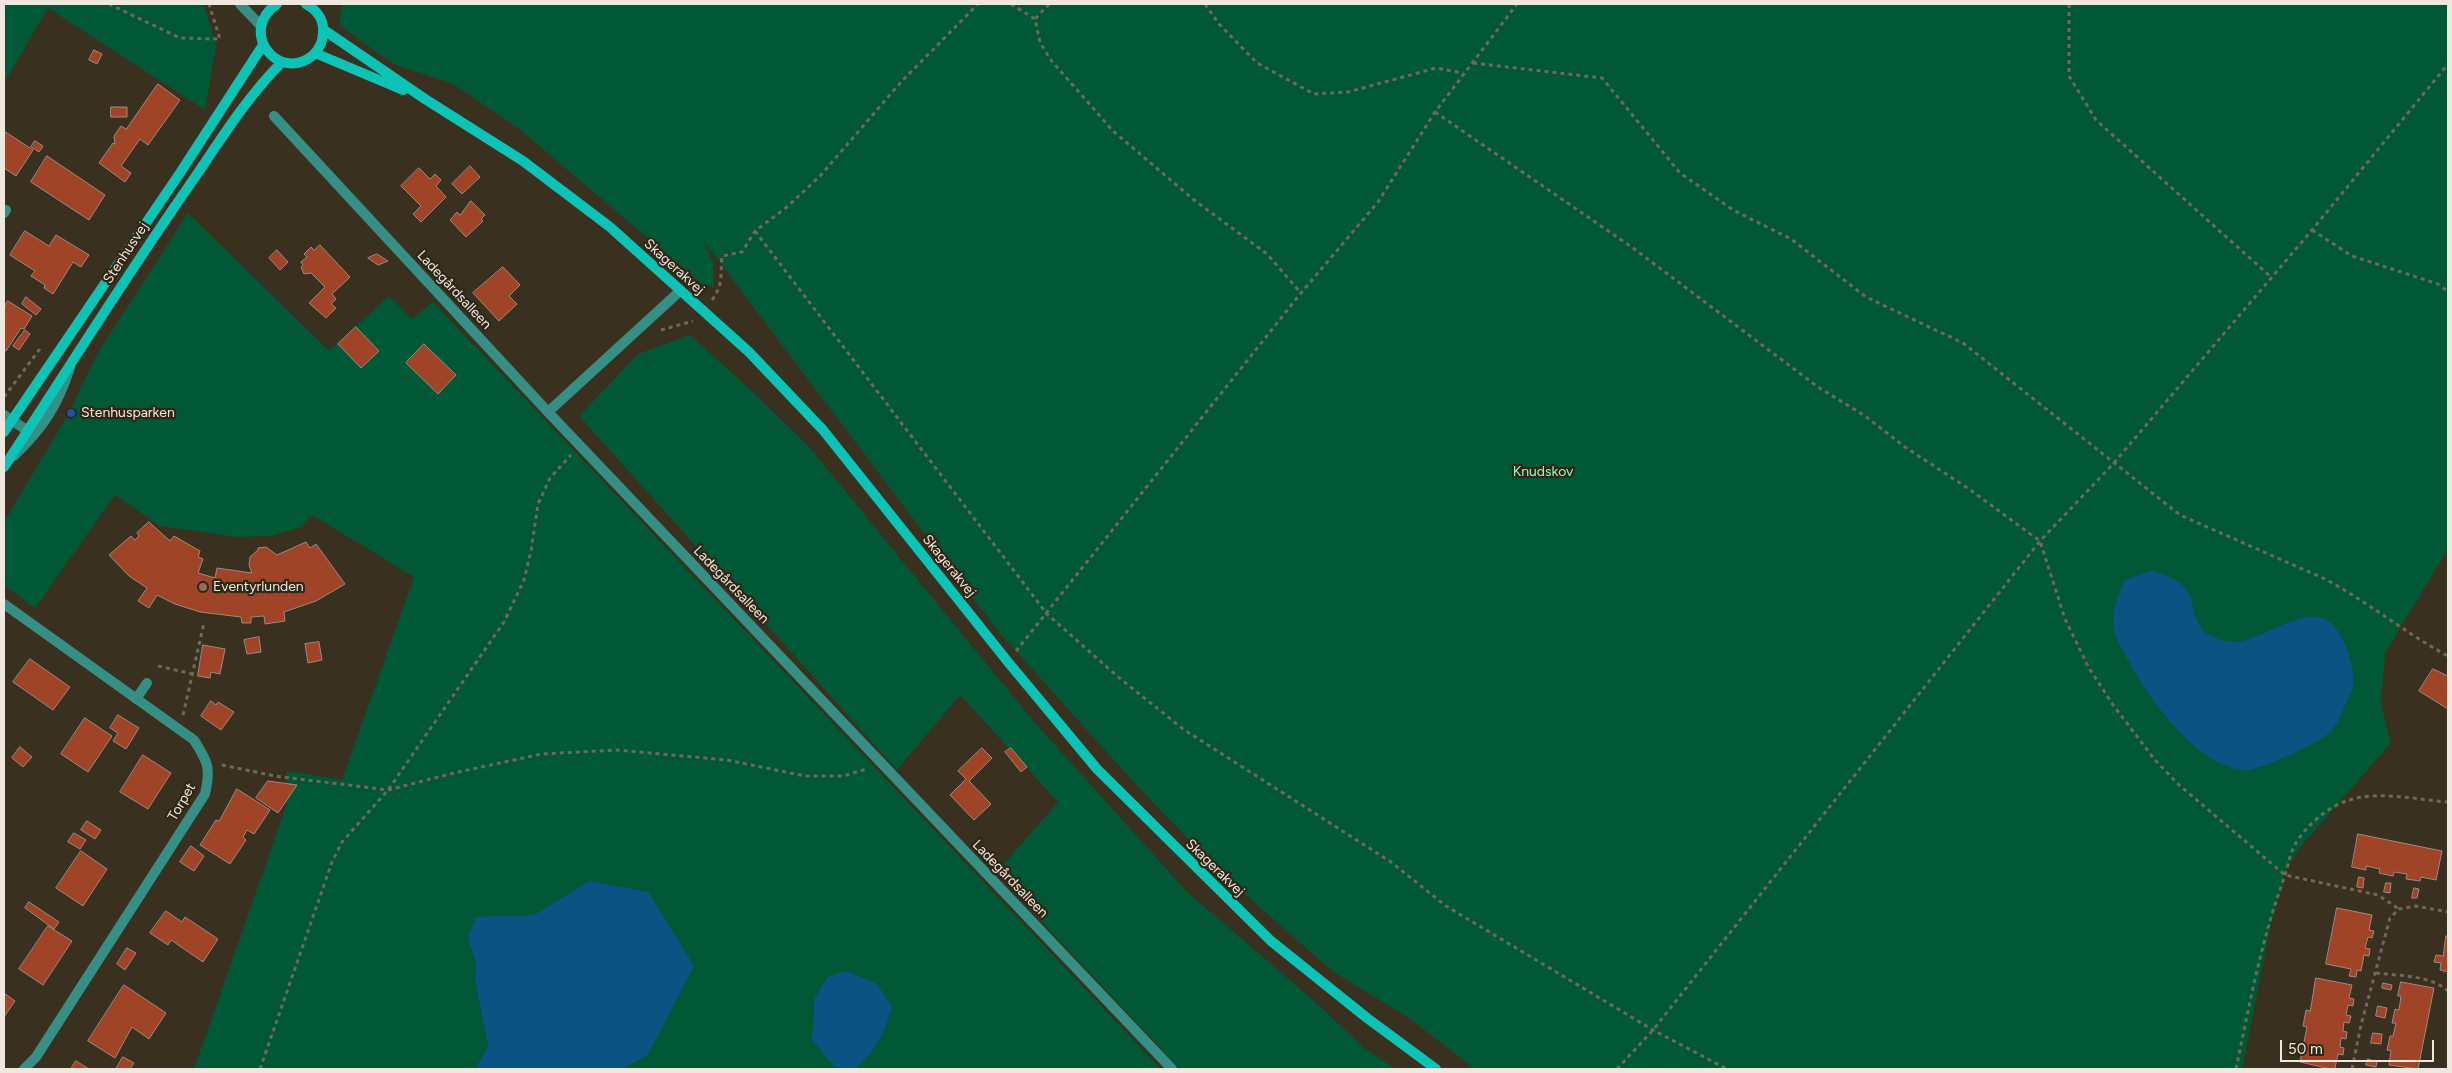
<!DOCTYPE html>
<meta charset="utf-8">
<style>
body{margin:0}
#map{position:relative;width:2452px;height:1073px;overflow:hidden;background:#3a301f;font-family:Figtree,sans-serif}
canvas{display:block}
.frame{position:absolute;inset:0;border:5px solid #efe8de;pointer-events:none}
.scale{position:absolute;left:2280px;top:1040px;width:154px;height:22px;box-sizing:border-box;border:2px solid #efe8de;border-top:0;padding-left:6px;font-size:15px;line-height:18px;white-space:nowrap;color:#efe8de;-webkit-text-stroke:4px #302616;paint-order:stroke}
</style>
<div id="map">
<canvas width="2452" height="1073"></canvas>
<div class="frame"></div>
<div class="scale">50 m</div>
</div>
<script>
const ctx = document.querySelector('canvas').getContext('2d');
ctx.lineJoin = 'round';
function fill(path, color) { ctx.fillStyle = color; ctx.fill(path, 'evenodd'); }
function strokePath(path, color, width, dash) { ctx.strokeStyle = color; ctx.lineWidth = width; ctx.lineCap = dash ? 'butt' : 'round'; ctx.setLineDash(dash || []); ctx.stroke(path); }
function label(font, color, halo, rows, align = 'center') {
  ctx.font = font + ' Figtree,sans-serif'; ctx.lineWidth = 4.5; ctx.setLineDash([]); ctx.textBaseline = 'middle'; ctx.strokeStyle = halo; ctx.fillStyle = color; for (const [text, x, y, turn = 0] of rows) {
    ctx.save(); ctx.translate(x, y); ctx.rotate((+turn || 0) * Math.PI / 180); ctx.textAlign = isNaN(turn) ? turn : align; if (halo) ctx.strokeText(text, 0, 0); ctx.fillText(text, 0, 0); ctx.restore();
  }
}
const green = new Path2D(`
 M4,4h200l12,42 -11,64 -157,-102 -44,75z
 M342,4h2106v545l-63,104 -4,51 10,39 -90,103 -14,22 -16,55 -29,146h-767l-69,-53 -74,-45 -110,-97 -83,-86 -142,-158 -294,-390 10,22 1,25 -12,-3 -184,-156 -65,-44 -60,-20 -54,-39z
 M188,213l141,138 60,-55 23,23 21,-17 728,767h-540l26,-13 -58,-175 -55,34 -58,3 -8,20 8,26 -1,17 13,65 -13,23h-281l92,-263 1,-35 55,9 72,-203 -102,-62 -13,13 -29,8 -33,1 -77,-11 -45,-31 -80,113 -31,-23v-63l65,-109 28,-59z
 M690,335l66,60 54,53 220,269 157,175 125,107 51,48 32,22h-215l-184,-196 62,-71 -98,-107 -63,75 -318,-354 59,-62z`);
const water = new Path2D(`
 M2150,571c13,3 27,7 36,18 11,16 5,39 27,48 8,4 21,6 29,4 24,-4 67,-38 89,-18 13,12 25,45 22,63 -2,8 -7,16 -10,24 -3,7 -8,18 -14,23 -10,10 -68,36 -82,37 -43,0 -90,-60 -109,-93 -23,-40 -35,-52 -13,-97z
 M589,881l59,11 46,74 -47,90 -26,13h-146l13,-23 -13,-65 1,-17 -8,-26 8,-21 58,-2z
 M846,971l31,13 15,23c-9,28 -14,41 -37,62l-20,-2 -23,-27 3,-43 13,-20z`);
const building = new Path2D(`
 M94,50l8,4 -5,10 -8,-4z
 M158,84l22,16 -32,45 -8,-6 -19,27 10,7 -6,9 -26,-19 14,-20 2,1 -1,-8 7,-10 5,3z
 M111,107h16v10h-16z
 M4,131l29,19 -17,26 -12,-8z
 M35,141l8,5 -4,6 -8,-5z
 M47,156l58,39 -16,25 -58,-38z
 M470,166l10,11 -18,17 -10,-10z
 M419,168l11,11 5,-5 6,6 -5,6 10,11 -25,25 -8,-8 8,-8 -20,-20z
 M471,201l14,14 -4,4 2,2 -17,16 -16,-17 7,-8 3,3z
 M25,231l24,15 7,-11 33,20 -8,12 -8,-5 -20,32 -9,-6 1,-3 -14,-9 4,-5 -25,-16z
 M320,245l30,32 -18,17 4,5 -5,5 5,4 -10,10 -17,-15 16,-16 -14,-14 -7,1 -3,-7 2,-2 -2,-3 6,-5 -3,-3 7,-7 3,3z
 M277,250l11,12 -8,8 -11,-12z
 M377,254l11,7 -10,4 -10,-7z
 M503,267l17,18 -11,11 8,8 -18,17 -26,-28z
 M26,297l15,12 -5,6 -14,-11z
 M8,301l24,15 -8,13 -3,-1 -15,23 -2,-1v-43z
 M356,327l23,24 -18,17 -23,-24z
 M25,330l5,4 -11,16 -6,-4z
 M424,344l32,31 -18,19 -32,-31z
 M149,522l21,19 4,-5 26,15 -2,6 5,2 -5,14 17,5 2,-10 35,5 -3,-8 1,-8 8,-7v-2l8,-1 11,8 29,-13 4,6 6,-4 29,40 -29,17 -32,11 1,9 -20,3 -1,-8 -13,1v6h-9l-1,-6 -41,-5 -25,-8 -18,-9 -8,13 -11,-7 9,-13 -18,-12 -20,-21 22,-19 4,4 4,-4 -2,-3z
 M259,637l2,15 -14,2 -3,-14z
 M319,642l3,18 -14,3 -3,-19z
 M203,645l22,4 -5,25 -9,-2 -1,6 -12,-2z
 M30,659l40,28 -17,23 -40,-28z
 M2433,669l15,7v33l-29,-18z
 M211,701l5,4 2,-3 16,10 -13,18 -20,-14z
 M118,715l21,13 -13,21 -13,-8 5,-8 -8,-5z
 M85,718l27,18 -24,36 -27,-18z
 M20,747l12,10 -9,10 -11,-9z
 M982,748l10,10 -23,23 22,23 -17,16 -24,-25 16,-16 -8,-8z
 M1011,748l16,19 -6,5 -16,-20z
 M143,755l28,18 -23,36 -28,-17z
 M268,781l29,4 -19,28 -22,-15z
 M237,789l33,21 -16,24 -7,-4 -4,7 3,3 -16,24 -30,-19 16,-25 3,1z
 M87,821l14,9 -6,9 -14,-9z
 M74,833l12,7 -6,9 -12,-7z
 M2358,834l84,17 -6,29 -15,-3 -1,4 -14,-2 1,-5 -13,-2 -1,4 -14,-3 1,-4 -14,-3v4l-14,-3z
 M191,846l13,10 -10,15 -14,-9z
 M81,851l26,18 -24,37 -27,-18z
 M2359,877l5,1 -1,10 -6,-1z
 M2386,883h5l-1,10 -6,-1z
 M2414,888l5,1 -2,9h-5z
 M29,902l30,20 -5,7 -29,-21z
 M2337,908l35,7 -3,15 5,1 -2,7 -4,-1 -3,11 5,1 -1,7 -5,-1 -3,16 -4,-1 -1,7 -7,-1 2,-7 -25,-5z
 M166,911l16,11 3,-5 33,22 -15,23 -32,-22 -3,5 -18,-12z
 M48,926l24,15 -29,44 -24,-16z
 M2446,936l2,1v35l-8,-2 1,-7 -7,-1 2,-7 7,1z
 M127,948l9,5 -11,17 -8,-6z
 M2316,978l36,7 -3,13 5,1 -1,7 -5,-1 -2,10 5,1 -2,7 -5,-1 -1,9 4,1 -1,7 -5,-1 -1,9 4,1 -1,7 -5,-1 -3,14 -4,1 -31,-7 7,-35 -4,-1 3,-16 4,1z
 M2401,982l33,6 -16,81 -29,-4 2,-14 -4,-1 3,-14h3l3,-13h-4l3,-14 4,1 2,-14h-3z
 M2383,983l9,2 -1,5 -9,-2z
 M124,985l42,28 -17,26 -17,-12 -17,31 -27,-17z
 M4,993l11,8 -11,16z
 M2378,1006l9,2 -2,10 -9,-2z
 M2373,1033l9,1 -1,10 -10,-1z
 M123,1057l11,6 -4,6h-14z
 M2368,1059l9,3 -1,5 -10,-2z
 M76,1061l13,8h-18z`);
const path = new Path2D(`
 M109,4l71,34 40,1 -11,-35
 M1011,4l24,15
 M1049,4l-14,15 5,23 10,17 63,72 81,69 73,54 34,39
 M1205,4l14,20 38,39 57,31 34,-2 88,-24 27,5
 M2069,4v72l27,44 175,157
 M1473,63l129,15 78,95 53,37 58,29 75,58 97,46 217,172 145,64c43,23 80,54 123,77
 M1435,112l198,136 185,139 47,29 40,31 64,42 71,52 25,78 24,49 24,37 42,55 24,25 106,90 93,20 21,14
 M2312,230l40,26 86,28 10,8
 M755,231l292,383 70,62 66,53 208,133 55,44 207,124 74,39
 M712,300c12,-16 8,-26 10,-44l20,-4 13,-21 32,-24 33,-31 81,-94 77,-78
 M661,330l32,-9
 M4,397l38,-51
 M1016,651l285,-358 77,-91 57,-90 82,-108
 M158,666l35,8
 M183,715l21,-92
 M222,765l53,11 113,14 66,-17 87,-19 76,-4 110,10 78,16h38l23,-7
 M2376,973c24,3 54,2 72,18
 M260,1069l72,-207 10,-20 46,-52 116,-168 20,-42 7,-29 7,-47 12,-26 21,-23
 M1617,1069l36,-39 387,-489 73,-77 199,-234 136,-166
 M2236,1069c13,-63 25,-127 47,-188 5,-13 6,-27 14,-40 12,-18 34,-37 56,-42 30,-8 65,1 95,3
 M2352,1069l9,-44 29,-107 9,-9 17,-3 32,6`);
const lane = new Path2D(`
 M14,456c29,-28 43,-49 56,-88
 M136,699l11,-16`);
const street = new Path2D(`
 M240,4l21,22
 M274,116l274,296 624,657
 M4,213l2,-3
 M548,412l132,-121
 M4,415l24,16
 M4,604l190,136c14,22 17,28 11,54l-169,263 -12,12`);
const secondary = new Path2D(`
 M277,4c-39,26 0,79 35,52 7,-6 11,-14 11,-24 1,-12 -6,-22 -17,-28
 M324,30l101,69 98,62 87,66 139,125 74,78 185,232 89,107 174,172 96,77 69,51
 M315,53l88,37
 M4,432l176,-259 83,-128
 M4,467c62,-95 122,-191 187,-284 29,-42 55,-85 91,-121`);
const markers = [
 [71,413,5,"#1a4fb4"],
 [203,587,5,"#8d6e63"]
];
const streetNames = [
 ["Stenhusvej",126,253,-57],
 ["Skagerakvej",674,267,42],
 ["Ladegårdsalleen",454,290,47],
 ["Skagerakvej",949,566,51],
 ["Ladegårdsalleen",731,585,46],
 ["Torpet",182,802,-60],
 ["Skagerakvej",1215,868,44],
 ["Ladegårdsalleen",1010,879,46]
];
const poiNames = [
 ["Stenhusparken",81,413],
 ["Eventyrlunden",213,587]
];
const parkNames = [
 ["Knudskov",1543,472]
];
fill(green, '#015837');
fill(water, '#0b5383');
fill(building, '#9f4427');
strokePath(building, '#a08982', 1);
strokePath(path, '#716859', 3, [4, 4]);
strokePath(lane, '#368f85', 10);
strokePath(street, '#368f85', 10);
strokePath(secondary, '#0dc3b5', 10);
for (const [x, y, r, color] of markers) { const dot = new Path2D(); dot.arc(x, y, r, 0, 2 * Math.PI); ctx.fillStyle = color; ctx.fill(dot); strokePath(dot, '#302616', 2); }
label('14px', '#efe8de', '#302616', streetNames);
label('14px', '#efe8de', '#302616', poiNames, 'left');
label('14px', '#92fdc5', '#302616', parkNames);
</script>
